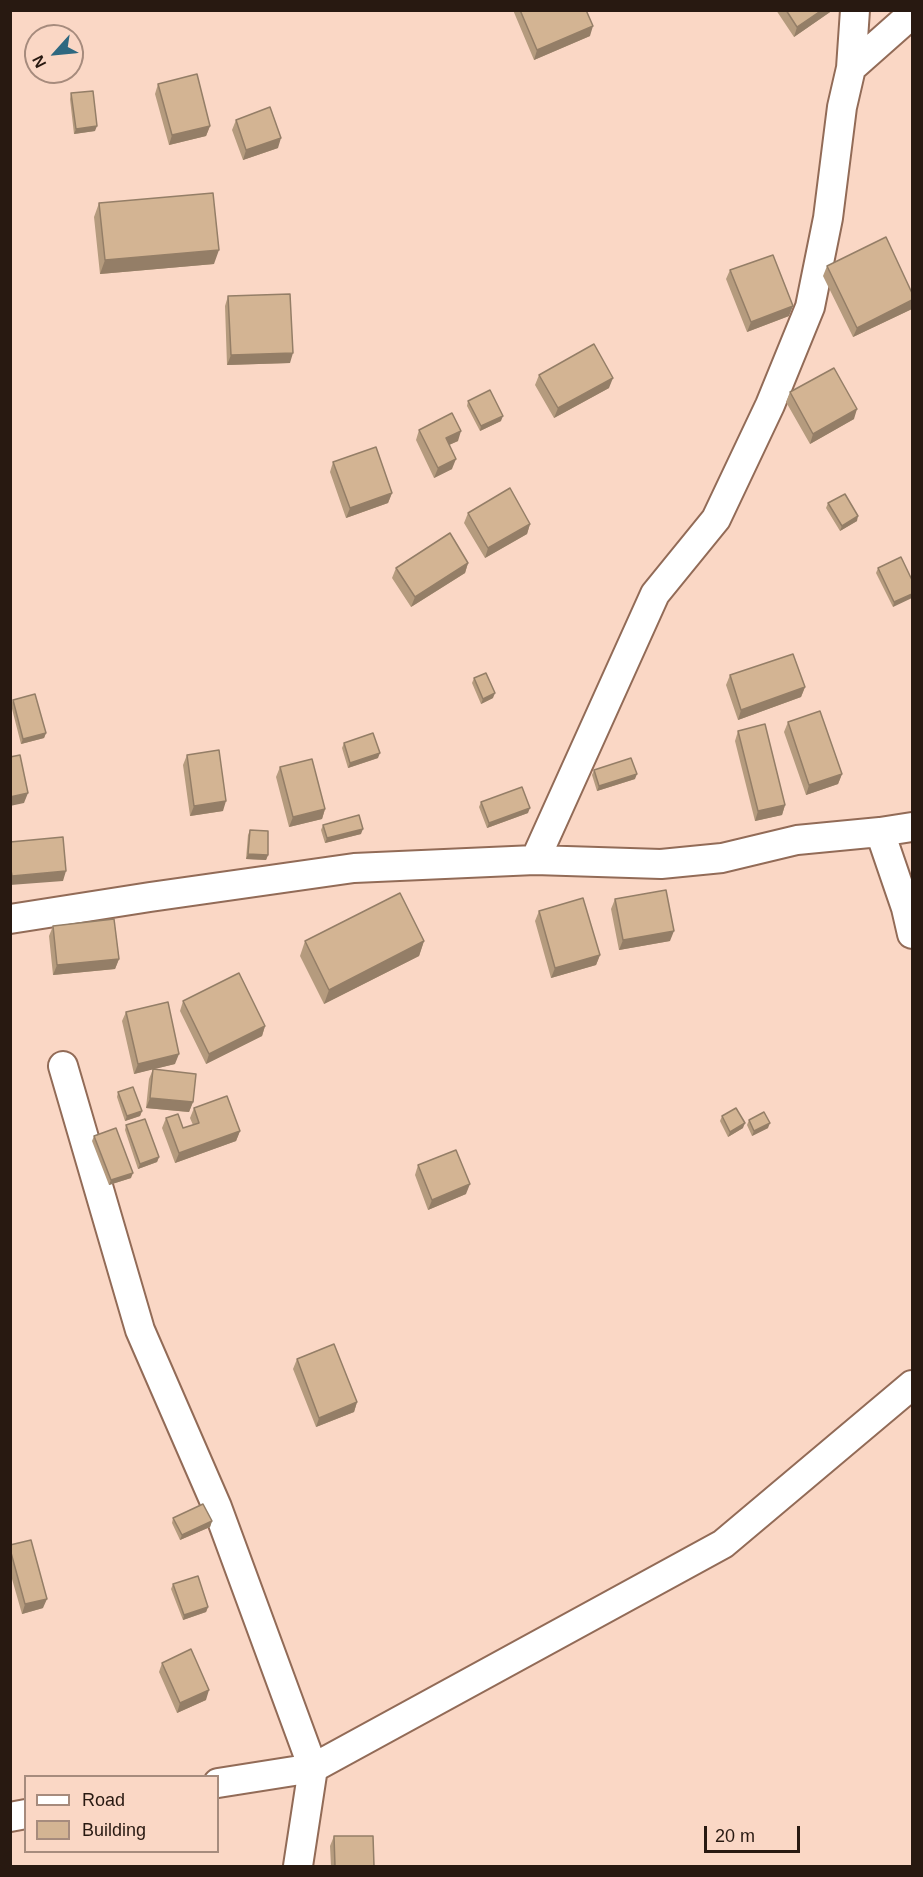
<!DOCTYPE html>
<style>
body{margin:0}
#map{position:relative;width:923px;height:1877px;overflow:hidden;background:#fad7c5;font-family:Arial,sans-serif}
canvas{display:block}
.frame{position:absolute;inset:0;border:12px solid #281911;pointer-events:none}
.legend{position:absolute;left:24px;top:1775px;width:195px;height:78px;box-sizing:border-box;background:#fad7c5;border:2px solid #a68b7d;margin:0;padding:8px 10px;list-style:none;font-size:18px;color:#281911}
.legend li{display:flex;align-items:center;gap:12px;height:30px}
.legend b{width:30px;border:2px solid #a68b7d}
.north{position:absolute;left:24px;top:24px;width:60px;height:60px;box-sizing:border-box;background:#fad7c5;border:2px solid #a68b7d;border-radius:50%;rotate:243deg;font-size:16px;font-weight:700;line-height:24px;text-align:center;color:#281911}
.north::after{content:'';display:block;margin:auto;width:21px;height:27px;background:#2e6880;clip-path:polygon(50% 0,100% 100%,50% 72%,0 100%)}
.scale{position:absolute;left:704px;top:1826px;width:96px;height:27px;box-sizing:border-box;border:3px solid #281911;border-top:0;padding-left:8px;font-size:18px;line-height:21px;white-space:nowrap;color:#281911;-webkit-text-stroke:4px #fad7c5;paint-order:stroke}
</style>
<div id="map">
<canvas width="923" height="1877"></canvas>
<div class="frame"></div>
<ul class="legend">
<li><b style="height:8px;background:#fff"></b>Road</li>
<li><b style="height:16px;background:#d3b493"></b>Building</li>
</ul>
<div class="north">N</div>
<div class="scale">20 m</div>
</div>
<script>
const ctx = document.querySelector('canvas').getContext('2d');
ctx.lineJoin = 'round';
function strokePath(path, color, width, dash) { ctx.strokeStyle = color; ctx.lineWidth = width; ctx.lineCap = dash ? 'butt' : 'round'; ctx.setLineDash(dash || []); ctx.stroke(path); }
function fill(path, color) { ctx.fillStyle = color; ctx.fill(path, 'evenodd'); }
const minor = new Path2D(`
 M851,68l61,-54
 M880,832l26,76 6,26
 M535,860l120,-266 61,-75 54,-114 40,-98 18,-89 14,-111 9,-39 4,-58
 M10,919l140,-22 204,-29 181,-8 126,4 61,-6 75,-18 83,-8 32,-5
 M63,1066l77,264 77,177 96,261 -15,98
 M218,1783l95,-15 410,-224 189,-159
 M10,1817l16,-3`);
const wall = new Path2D(`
 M513,10h73l4,26 -56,24z
 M776,10h57l-39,27z
 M158,84l52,42 -4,10 -37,9 -14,-51z
 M71,93l24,38 -21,3 -4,-35z
 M236,120l42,28 -35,12 -11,-30z
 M99,203l115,61 -114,10 -6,-57z
 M827,266l85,43 -59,28 -30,-61z
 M730,270l59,46 -42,16 -21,-53z
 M228,296l62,67 -63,2 -2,-59z
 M539,375l70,13 -55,30 -19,-33z
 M790,392l64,27 -44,25 -24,-42z
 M468,401l33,20 -21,10 -13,-25z
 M419,430l39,11 -9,4 3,24 -18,9 -18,-38z
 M333,462l59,31 -4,10 -42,15 -16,-46z
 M828,503l29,18 -17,10 -14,-23z
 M468,513l62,11 -3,10 -42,24 -21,-35z
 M468,563l-3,10 -54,34 -19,-29 4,-10z
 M878,568l34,12 -19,27 -17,-34z
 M730,675l75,12 -4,10 -63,23 -12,-35z
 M474,678l19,20 -12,6 -9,-21z
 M13,700l33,33 -2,5 -23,6 -10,-39z
 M788,722l54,52 -4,10 -32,11 -22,-63z
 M738,731l47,74 -3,10 -27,6 -20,-80z
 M344,743l34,15 -30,10 -6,-20z
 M187,755l36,56 -33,5 -7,-51z
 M280,767l45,42 -3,10 -33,8 -13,-50z
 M594,770l41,9 -38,12 -5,-16z
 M481,802l47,11 -41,15 -8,-21z
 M323,825l38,9 -36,9 -4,-13z
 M250,830l18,25 -2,5 -20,-1 2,-24z
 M615,899l55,42 -51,9 -8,-41z
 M539,911l61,44 -4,10 -45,13 -16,-57z
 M53,926l66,33 -4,10 -62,6 -4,-39z
 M305,941h119l-5,15 -95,48 -24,-48z
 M183,1001l82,25 -3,10 -56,28 -26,-53z
 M126,1012l49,52 -21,5 39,33 -4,10 -43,-4 3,-29 4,-10 -19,5 -12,-53z
 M118,1092l24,19 -2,5 -15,5 -8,-24z
 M194,1108l46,23 -4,10 -61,22 -13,-35 4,-10 17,10 10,-3 -3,-7z
 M722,1116l21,12 -15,9 -8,-16z
 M749,1120l19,8 -16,8 -5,-11z
 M126,1125l33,32 -2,5 -19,7 -13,-39z
 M94,1136l37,42 -22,7 -17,-44z
 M418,1165l48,29 -38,16 -13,-35z
 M297,1359l60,43 -3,10 -38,15 -23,-58z
 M173,1518l39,3 -2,6 -30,13 -8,-17z
 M10,1545l33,63 -21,6 -12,-42z
 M173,1584l35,23 -2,5 -23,8 -12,-31z
 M162,1663l44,37 -29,13 -18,-41z
 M334,1836l40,30h-43l-1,-20z`);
const shadedWall = new Path2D(`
 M822,10h11l-39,27 3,-10z
 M593,26l-3,10 -56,24 3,-10z
 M97,126l-2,5 -21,3 2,-5z
 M210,126l-4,10 -37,9 3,-10z
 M281,138l-3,10 -35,12 3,-10z
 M219,250l-5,14 -114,10 5,-14z
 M912,300v9l-59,28 4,-9z
 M793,306l-4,10 -42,16 4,-10z
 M293,353l-3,10 -63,2 4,-10z
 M613,378l-4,10 -55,30 4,-10z
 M857,409l-3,10 -44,25 3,-10z
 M503,416l-2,5 -21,10 1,-5z
 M461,431l-3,10 -16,7 4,-10z
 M456,459l-4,10 -18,9 4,-10z
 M392,493l-4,10 -42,15 4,-10z
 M858,516l-1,5 -17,10 2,-5z
 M530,524l-3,10 -42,24 3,-10z
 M468,563l-3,10 -54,34 4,-10z
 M912,594v4l-19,9 1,-5z
 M805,687l-4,10 -63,23 3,-10z
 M495,693l-2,5 -12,6 2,-5z
 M46,733l-2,5 -23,6 2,-5z
 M380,753l-2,5 -30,10 2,-5z
 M637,774l-2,5 -38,12 2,-5z
 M842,774l-4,10 -32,11 3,-10z
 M28,793l-4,10 -14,3v-9z
 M226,801l-3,10 -33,5 4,-10z
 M785,805l-3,10 -27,6 3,-10z
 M530,808l-2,5 -41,15 2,-5z
 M325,809l-3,10 -33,8 4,-10z
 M363,829l-2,5 -36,9 2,-5z
 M248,854l20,1 -2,5 -20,-1z
 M66,871l-3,10 -53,4v-6l2,-3z
 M674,931l-4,10 -51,9 4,-10z
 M424,941l-5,15 -95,48 5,-14z
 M600,955l-4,10 -45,13 4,-10z
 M119,959l-4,10 -62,6 4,-10z
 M265,1026l-3,10 -56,28 3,-10z
 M179,1054l-4,10 -41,10 4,-10z
 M150,1098l43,4 -4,10 -43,-4z
 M142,1111l-2,5 -15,5 2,-5z
 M745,1123l-2,5 -15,9 2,-5z
 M770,1123l-2,5 -16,8 2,-5z
 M240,1131l-4,10 -61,22 4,-10z
 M159,1157l-2,5 -19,7 2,-5z
 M133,1173l-2,5 -22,7 2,-5z
 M470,1184l-4,10 -38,16 4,-10z
 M357,1402l-3,10 -38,15 3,-9z
 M212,1521l-2,6 -30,13 2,-5z
 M47,1599l-4,9 -21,6 3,-10z
 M208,1607l-2,5 -23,8 1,-5z
 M209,1690l-3,10 -29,13 3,-10z`);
const building = new Path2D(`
 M520,10h66l7,16 -56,24z
 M786,10h36l-25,17z
 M197,74l13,52 -38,9 -14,-51z
 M93,91l4,35 -21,3 -5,-36z
 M270,107l11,31 -35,12 -10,-30z
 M213,193l6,57 -114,10 -6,-57z
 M886,237l26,56v7l-55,28 -30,-62z
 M773,255l20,51 -42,16 -21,-52z
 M290,294l3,59 -62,2 -3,-59z
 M594,344l19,34 -55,30 -19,-33z
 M834,368l23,41 -44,25 -23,-42z
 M490,390l13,26 -22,10 -13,-25z
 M452,413l9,18 -15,7 10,21 -18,9 -19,-38z
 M376,447l16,46 -42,15 -17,-46z
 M510,488l20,36 -42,24 -20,-35z
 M845,494l13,22 -16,10 -14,-23z
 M450,533l18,30 -53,34 -19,-29z
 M901,557l11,23v14l-18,8 -16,-34z
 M793,654l12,33 -64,23 -11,-35z
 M486,673l9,20 -12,6 -9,-21z
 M35,694l11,39 -23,6 -10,-39z
 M820,711l22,63 -33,11 -21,-63z
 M765,724l20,81 -27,6 -20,-80z
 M373,733l7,20 -30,10 -6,-20z
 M219,750l7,51 -32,5 -7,-51z
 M20,755l8,38 -18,4v-40z
 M631,758l6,16 -38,12 -5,-16z
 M312,759l13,50 -32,8 -13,-50z
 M522,787l8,21 -41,15 -8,-21z
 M359,815l4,14 -36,9 -4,-13z
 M250,830l18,1v24l-20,-1z
 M63,837l3,34 -54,5 -2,-12v-22z
 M666,890l8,41 -51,9 -8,-41z
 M400,893l24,48 -95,49 -24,-49z
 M583,898l17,57 -45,13 -16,-57z
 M114,919l5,40 -62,6 -4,-39z
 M239,973l26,53 -56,28 -26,-53z
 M168,1002l11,52 -41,10 -12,-52z
 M153,1069l43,5 -3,28 -43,-4z
 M133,1087l9,24 -15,5 -9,-24z
 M227,1096l13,35 -61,22 -13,-35 12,-4 5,14 16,-5 -5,-15z
 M736,1108l9,15 -15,9 -8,-16z
 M764,1112l6,11 -16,8 -5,-11z
 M145,1119l14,38 -19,7 -14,-39z
 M116,1128l17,45 -22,7 -17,-44z
 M456,1150l14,34 -38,16 -14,-35z
 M334,1344l23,58 -38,16 -22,-59z
 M203,1504l9,17 -30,14 -9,-17z
 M31,1540l16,59 -22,5 -15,-55v-4z
 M198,1576l10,31 -24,8 -11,-31z
 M191,1649l18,41 -29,13 -18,-40z
 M334,1836h39l1,30h-39z`);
strokePath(minor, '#926b57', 32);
strokePath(minor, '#fff', 28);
fill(wall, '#b59b7e');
fill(shadedWall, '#947e67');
fill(building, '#d3b493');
strokePath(building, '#947e67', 1.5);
</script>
